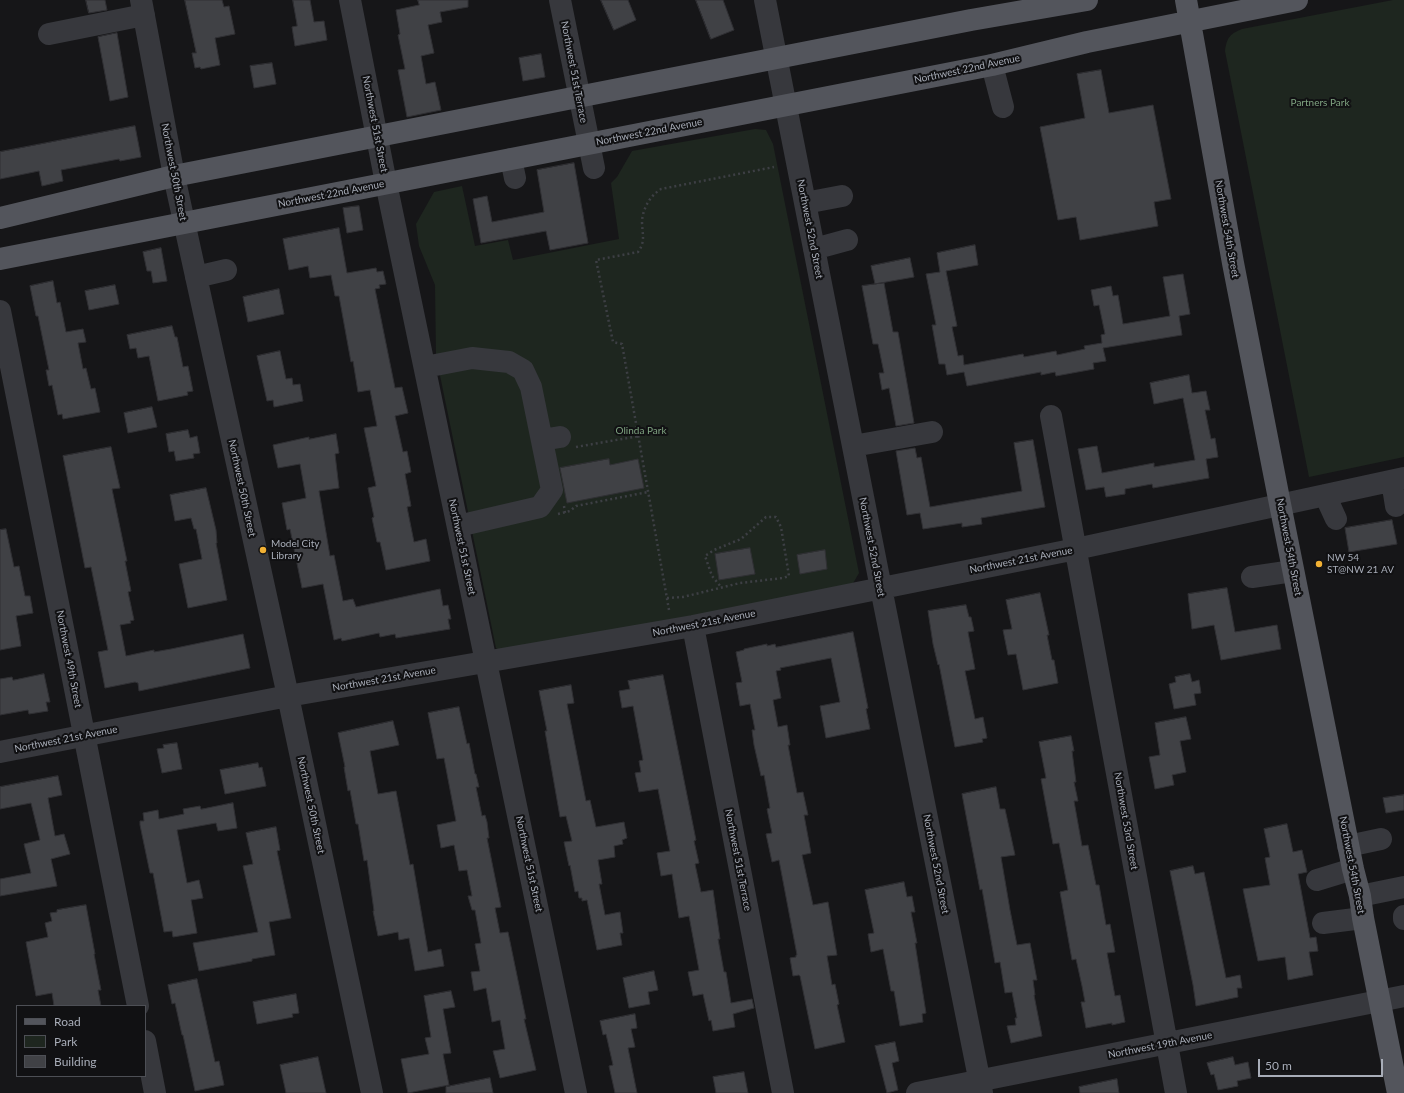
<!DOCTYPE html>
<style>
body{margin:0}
#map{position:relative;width:1404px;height:1093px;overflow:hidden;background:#161618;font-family:Lato,sans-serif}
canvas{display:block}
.legend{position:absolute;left:16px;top:1005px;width:130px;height:72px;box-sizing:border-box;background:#111113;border:1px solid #4d4f55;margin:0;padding:5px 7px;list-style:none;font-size:12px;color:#a8adb8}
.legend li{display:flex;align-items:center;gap:8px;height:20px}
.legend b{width:20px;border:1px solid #4d4f55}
.scale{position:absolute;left:1258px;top:1059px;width:125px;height:18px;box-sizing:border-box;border:2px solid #a8adb8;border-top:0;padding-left:5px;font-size:12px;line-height:14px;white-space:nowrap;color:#a8adb8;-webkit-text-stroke:3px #111113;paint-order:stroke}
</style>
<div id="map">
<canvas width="1404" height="1093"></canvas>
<ul class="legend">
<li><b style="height:5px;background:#53555c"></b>Road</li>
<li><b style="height:11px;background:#1e261f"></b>Park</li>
<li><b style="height:11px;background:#404145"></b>Building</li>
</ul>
<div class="scale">50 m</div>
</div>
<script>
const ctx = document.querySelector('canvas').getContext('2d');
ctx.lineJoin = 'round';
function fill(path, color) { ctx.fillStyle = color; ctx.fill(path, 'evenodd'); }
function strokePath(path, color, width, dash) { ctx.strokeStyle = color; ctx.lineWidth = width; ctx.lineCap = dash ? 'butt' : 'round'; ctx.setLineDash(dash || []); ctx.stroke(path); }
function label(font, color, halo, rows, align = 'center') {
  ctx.font = font + ' Lato,sans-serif'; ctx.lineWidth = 4; ctx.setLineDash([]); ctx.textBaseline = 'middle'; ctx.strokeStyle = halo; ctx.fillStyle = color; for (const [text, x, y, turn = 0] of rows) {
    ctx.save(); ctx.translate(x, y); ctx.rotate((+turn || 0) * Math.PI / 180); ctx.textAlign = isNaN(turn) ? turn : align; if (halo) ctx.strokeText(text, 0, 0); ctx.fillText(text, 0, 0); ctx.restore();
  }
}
const green = new Path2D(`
 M1393,0h11v457l-95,20 -84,-426c2,-14 5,-17 17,-22z
 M755,129l11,1 7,14 86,429 -7,12 -348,68 -8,-5 -60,-292 -1,-71 -16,-39 -3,-22 18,-32 28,-6 13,60 33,-6 5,20 106,-21 -8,-56 6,-6 15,-26z`);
const building = new Path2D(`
 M86,0h19l2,10 -18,3z
 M185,0h37l2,7 5,-1 6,28 -20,4 5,27 -19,4 -1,-2 -5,1 -3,-15h4z
 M293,0h17l4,22 10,-1 3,19 -32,6 -3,-19 5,-1z
 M418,0h50v7l-28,5 2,10 -14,3 6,28 -13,3 5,28 9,-2 6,28 -34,7 -9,-47 7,-1 -7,-34 2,-1 -4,-24 23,-5z
 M601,0h27l8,20 -22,10z
 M696,0h27l11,30 -23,9z
 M117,33l11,64 -18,4 -12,-64z
 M541,54l4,23 -22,4 -4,-23z
 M272,63l4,21 -22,4 -4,-22z
 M1101,70l8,43 44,-8 18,94 -17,3 4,24 -78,14 -4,-23 -18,3 -18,-93 45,-9 -8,-44z
 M135,126l6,31 -21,4 -1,-2 -58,11 2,11 -21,5 -3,-15 -39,8v-27z
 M574,163l14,80 -38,7 -4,-19 -65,12 -8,-44 14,-3 5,26 52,-10 -7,-42z
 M359,206l4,24 -16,3 -4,-25z
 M339,228l8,45 29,-5 1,4 6,-1 3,13 -7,1 1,3 -5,1 20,99 7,-1 6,26 -13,3 8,36 4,-1 4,21 -6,2 6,32 -4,1 7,35 12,-3 4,22 -44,9 -6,-28h-3l-5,-24 2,-1 -6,-29 8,-2 -12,-58 13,-2 -7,-36 -12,2 -5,-31 -2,1 -12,-66h-4l-4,-21 -21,3 -2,-12 -19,4 -6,-31z
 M975,245l3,20 -32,6 11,55 -5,1 6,29 5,-1 1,10 59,-11 1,3 32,-6 1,4 28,-6 -1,-3 18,-3 -1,-8 4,-1 -6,-29 -5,1 -3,-16 20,-4 2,10 5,-1 5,29 47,-8 -7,-39 20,-3 7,40 -11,2 3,19 -79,13 3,13 -13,2 1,6 -38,7 -1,-4 -14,3v-3l-74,14 -3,-14 -17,3 -2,-11h-6l-7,-39h4l-10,-51 14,-2 -3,-19z
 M161,248l6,33 -14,2 -2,-12h-4l-4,-19z
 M910,258l4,19 -39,7 -4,-18z
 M53,281l4,22 3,-1 6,30 17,-3 3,13 -8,1 5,26 3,-1 5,21 4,-1 5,24 -37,7 -1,-5 -4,1 -6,-30 -3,1 -3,-16h3l-11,-54h-2l-6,-30z
 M884,283l9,49h5l16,91 -18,3 -7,-38 -7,2 -3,-17h5l-6,-29h-5l-11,-58z
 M115,285l4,19 -30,6 -4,-19z
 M279,289l5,25 -36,8 -5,-25z
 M172,326l3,11h2l6,30 5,-1 5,25 -6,1 1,3 -30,6 -9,-45 -11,2 -2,-10 -6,1 -3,-14z
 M280,351l6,28 6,-1 1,7 7,-1 3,17 -29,6 -1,-7 -6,1 -10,-45z
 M1189,375l3,18 14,-2 4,19h-5l6,29 4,-1 3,19 -12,2 3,19 -56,10 -1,-4 -27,5v5l-19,3 -2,-10 -18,3 -8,-41 19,-3 5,27 52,-10v4l41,-7 -12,-62 -29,6 -4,-21z
 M152,407l5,20 -29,6 -4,-20z
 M188,430l2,8 7,-2 3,17 -7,1 1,4 -18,3 -2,-10 -5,1 -3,-18z
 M336,434l3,19 -4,1 4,34 -20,3 11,65 4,-1 9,46 10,-2 3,8 84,-18 3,17 5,-1 3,14h-3l2,10 -54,9 -1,-4 -15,3 -1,-4 -37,8 -1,-3 -7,2 -11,-56 -21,4 -12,-59 -3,1 -5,-27 24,-5 -6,-34 -22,4 -5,-23 36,-8v2z
 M1033,440l12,67 -64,11 1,6 -20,3v-4l-39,6 -3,-16 -13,2 -11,-64 19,-3 2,10 4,-1 9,50 92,-16 -8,-48z
 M111,447l9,41 -8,1 15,72h-2l6,30 -3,1 6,28 -4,1 1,2 -11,2 6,31 28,-6v2l17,-3 72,-15 7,34 -111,23 -1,-8 -3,-1 -30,6 -7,-36 10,-2 -17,-83 -6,1 -22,-112z
 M609,459l1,6 28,-6 6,29 -77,15 -7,-35z
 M206,488l10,42 1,13h-1l11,57 -39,8 -9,-44 23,-5 -6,-30h-2l-3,-11 -16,3 -5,-26z
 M1392,520l5,24 -48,8 -4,-24z
 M6,529l8,38 5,-1 6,30h5l3,17 -17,3 5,30 -21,4v-120z
 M750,548l5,26 -36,6 -4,-26z
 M825,550l2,19 -27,5 -3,-19z
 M1227,588l8,44 42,-7 4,24 -60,11 -7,-35 -22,4 -4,-35z
 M1040,593l9,42h-2l5,25h2l4,23 -35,7 -7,-36 -8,1 -5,-25 9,-1 -6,-29z
 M966,605l3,12h2l3,14 -6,1 7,37 -10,2 10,48 8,-2 4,21 -5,1 1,3 -28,5 -16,-83 -1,1 -5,-21 -5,-33z
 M853,632l15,76 -2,1 4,20 -44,9 -6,-32 20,-4 -9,-44 -51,10 1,2 -5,1 5,27 -8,2 5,27 9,-2 3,20h-2l9,48 6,-1 5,23h-4l7,38 -9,2 11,50 15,-3 9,53 -10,1 5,29 3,-1 4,20 -2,1 8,37 -30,7 -15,-73 -1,-1 -6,1 -3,-18 6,-1v-2h1l-18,-95 -7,2 -6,-28 6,-1 -5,-24 3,-1 -6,-33 -3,1 -7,-31 -2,-15h3l-5,-26 -10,2 -4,-23 6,-1 -6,-30 8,-2v-1l23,-5v2l8,-2 1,3z
 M44,674l6,28h-4l2,9 -19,3 -1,-4 -28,5v-36l12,-2 1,3z
 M1190,674l2,8 7,-2 2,13 -7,1 2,11 -22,4 -5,-25 7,-2 -1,-5z
 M663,675l33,165 -2,1 5,22 -4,1 6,28 12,-2 7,49h-2l6,33h2l5,31 21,-4 2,9 -21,6 2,13 -22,4 -2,-11 -2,1 -6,-27 -10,2 -5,-24 11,-2 -10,-54 -10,2 -7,-44 -11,2 -4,-23 13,-2 -12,-62 -19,3 -4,-19 6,-1 -2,-11 4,-1 -10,-54 -11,2 -3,-17 11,-2 -2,-8z
 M571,685l3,18 -7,1 19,97 4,-1 6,27 28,-5 3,16 -5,2 1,4 -9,2 1,11 -17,3 4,24h-3l6,31 15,-3 3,21h-3l2,12 -25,5 -10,-50 -5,1v-3h-3l-1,-7 -3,1 -5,-27 -1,1 -5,-24 8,-1 -6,-25 -6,1 -15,-86h2l-8,-40z
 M459,707l8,37 2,-1 6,31h1l3,13h-3l6,29 3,-1 2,7 2,16h-2l14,69 -6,1 5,25 8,-1 18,87h-2l12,51 -36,8 -7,-27 12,-2 -5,-29 -8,2 -6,-34 -12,3 -3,-19 9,-1 -5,-27 6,-1 -6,-33h-3l-4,-14h4l-5,-26 -8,1 -5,-26 -13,3 -4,-23 19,-4 -12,-63 -7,1 -9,-46z
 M1186,717l5,22 -11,2 6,31 -14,3 2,10 -19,4 -6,-32 11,-2 -5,-32z
 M393,721l6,24 -29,6 8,43 18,-3 14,74 3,-1 15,88 13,-3 3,17 -29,5 -6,-33 -10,2 -1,-8 -20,4 -5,-25h1l-7,-51 -3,1 -6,-37h-2l-6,-34 -2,1 -4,-24h1l-7,-34z
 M1071,736l3,15h-2l4,31h-2l4,19h-4l8,45 6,-1 8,40h3l7,40 4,-1 5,28 -8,1 8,43 5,-1 5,27 -13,3v-2l-26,5 -5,-26h4l-3,-16 -6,-27 -4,1 -12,-68 8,-2 -9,-47 -6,1 -12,-65 5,-1 -7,-36z
 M177,743l5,26 -20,4 -5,-24 7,-1 -1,-3z
 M258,763l1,5 3,-1 4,19 -41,8 -5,-24z
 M58,776l4,19 -14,3 7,38 9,-2 6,20 -19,5 6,27 -57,10v-17l31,-6 -7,-29 16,-4 -9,-37 -31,6v-22z
 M996,787l4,22h5l10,46 -14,2 9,53 7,35 13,-2 7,37h-4l2,15h-1l8,41 -31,7 -4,-17 9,-1 -1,-7h2l-5,-26 -7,1 -5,-31 -5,1 -13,-74 -2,1 -18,-96z
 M1404,795v15l-18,3 -3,-15z
 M233,803l4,25 -19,3 -2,-8 -39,7 10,53 12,-3 4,18 -12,2 6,33 -24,4 -1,-6 -8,1 -11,-59h-3l-10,-48v-4h4l-1,-8 15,-3 1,9 25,-5 -1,-5 17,-3 1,3z
 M1287,824l6,28 9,-2 5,22 -9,2 12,64 6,-1 2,14 -9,1 4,23 -25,5 -3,-23 -27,4 -15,-72 27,-4 -5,-27 5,-1 -6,-28z
 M276,827l4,23 -3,1 14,67 -22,4 6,33 -23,4v2l-53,10 -6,-28 65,-11 -15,-66 10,-2 -7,-31z
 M1193,866l2,8 9,-2 22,106 14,-3 2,13h-5l1,9 -42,9 -3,-21 -23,-114z
 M904,882l3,15 5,-1 3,16h-4l6,31h-2l11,70 -4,1 1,8 -23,4 -6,-35h-3l-8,-42 -12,3 -3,-18 6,-1 -9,-43z
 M86,905l9,49h-1l7,36h-3l3,16h-47l-2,-13 -16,3 -10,-54 22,-5 -3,-14 7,-2 -2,-8 7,-1v-2z
 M654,971l4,19 -10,2 2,12 -21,4 -6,-30z
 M197,979l18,83 4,-1 5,24 -29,6 -12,-56h-1l-7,-32 -3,1 -4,-19z
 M451,991l4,16 -12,2 8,44 -8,1 6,31 -41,8 -7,-34 28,-5 -4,-16 6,-1 -7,-41z
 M296,994l3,19 -7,1 1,3 -36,7 -4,-22z
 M635,1014l2,14 -6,1 4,18 -7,1 9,45h-22l-6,-27 4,-1 -7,-31 -3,1 -3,-14z
 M895,1042l4,19 -7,2 6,27 -11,3 -12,-47z
 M318,1057l8,36h-40l-6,-28z
 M1233,1057l2,8 13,-3 3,16 -14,3 1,5 -20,4 -4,-16 -3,1 -4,-12z
 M744,1072l4,21h-32l-3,-16z
 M490,1078l3,15h-47v-6z
 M1117,1079l2,14h-39l-1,-6z`);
const path = new Path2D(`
 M576,447l63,-11
 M564,506l1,7
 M558,514l12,-3 6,-5 72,-14
 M667,598l16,-1 57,-14 43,-5 6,-2 -8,-49 -5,-10h-10l-25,22 -27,11 -9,6 7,20 9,11
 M669,610l-47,-266 -9,-2 -17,-82 42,-8c8,-11 4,-18 4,-31 1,-13 8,-25 19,-32l113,-22`);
const minor = new Path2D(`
 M141,0l33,176 114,520 84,397
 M350,0l36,183 190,910
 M560,0l34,168
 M765,0l116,588 101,505
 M49,34l95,-19
 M992,65l11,42
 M511,159l4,19
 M805,203l37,-7
 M814,249l33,-9
 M196,277l30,-7
 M0,311l138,695
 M425,367l47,-9 37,4 14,8 8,17 21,103 -12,17 -82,19
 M1051,416l125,677
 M542,440l18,-3
 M853,446l79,-14
 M1392,481l4,25
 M1325,495l11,24
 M1252,577l41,-6
 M693,626l90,467
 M0,752l288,-56 405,-70 383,-77 328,-71
 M1348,846l33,-7
 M1317,880l36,-11
 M1360,896l44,-9
 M1404,916v3
 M1323,923l40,-5
 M145,1041l10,52
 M917,1093l487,-97`);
const major = new Path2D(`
 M1186,0l47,263 47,241 73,365 7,27 3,22 35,175
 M0,218l174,-42 797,-156 116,-20
 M0,259l992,-194 95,-23 210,-42`);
const markers = [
 [263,550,4,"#f2b134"],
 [1319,564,4,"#f2b134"]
];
const streetNames = [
 ["Northwest 22nd Avenue",967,69,-12],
 ["Northwest 51st Terrace",574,72,79],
 ["Northwest 51st Street",375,124,79],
 ["Northwest 22nd Avenue",649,132,-11],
 ["Northwest 50th Street",174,172,79],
 ["Northwest 22nd Avenue",331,194,-11],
 ["Northwest 52nd Street",810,229,79],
 ["Northwest 54th Street",1227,229,80],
 ["Northwest 50th Street",242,488,78],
 ["Northwest 51st Street",462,547,78],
 ["Northwest 52nd Street",872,547,79],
 ["Northwest 54th Street",1289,547,79],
 ["Northwest 21st Avenue",1021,560,-11],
 ["Northwest 21st Avenue",704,623,-11],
 ["Northwest 49th Street",69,659,79],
 ["Northwest 21st Avenue",384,679,-10],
 ["Northwest 21st Avenue",66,739,-11],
 ["Northwest 50th Street",311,805,78],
 ["Northwest 53rd Street",1126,821,80],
 ["Northwest 51st Terrace",738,860,79],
 ["Northwest 51st Street",529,864,78],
 ["Northwest 52nd Street",936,864,79],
 ["Northwest 54th Street",1352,865,79],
 ["Northwest 19th Avenue",1160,1045,-11]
];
const parkNames = [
 ["Partners Park",1320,103],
 ["Olinda Park",641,431]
];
const poiNames = [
 ["Model City",271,544],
 ["Library",271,556],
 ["NW 54",1327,558],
 ["ST@NW 21 AV",1327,570]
];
fill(green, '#1e261f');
fill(building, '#404145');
strokePath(building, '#303034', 1);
strokePath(path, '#3d3f44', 2.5, [2, 3]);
strokePath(minor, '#37383d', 22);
strokePath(major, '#53555c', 22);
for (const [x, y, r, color] of markers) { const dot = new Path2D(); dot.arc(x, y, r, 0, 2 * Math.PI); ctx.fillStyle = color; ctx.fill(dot); strokePath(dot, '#111113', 1.5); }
label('10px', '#a8adb8', '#111113', streetNames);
label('10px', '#7fa381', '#111113', parkNames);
label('10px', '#a8adb8', '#111113', poiNames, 'left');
</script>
